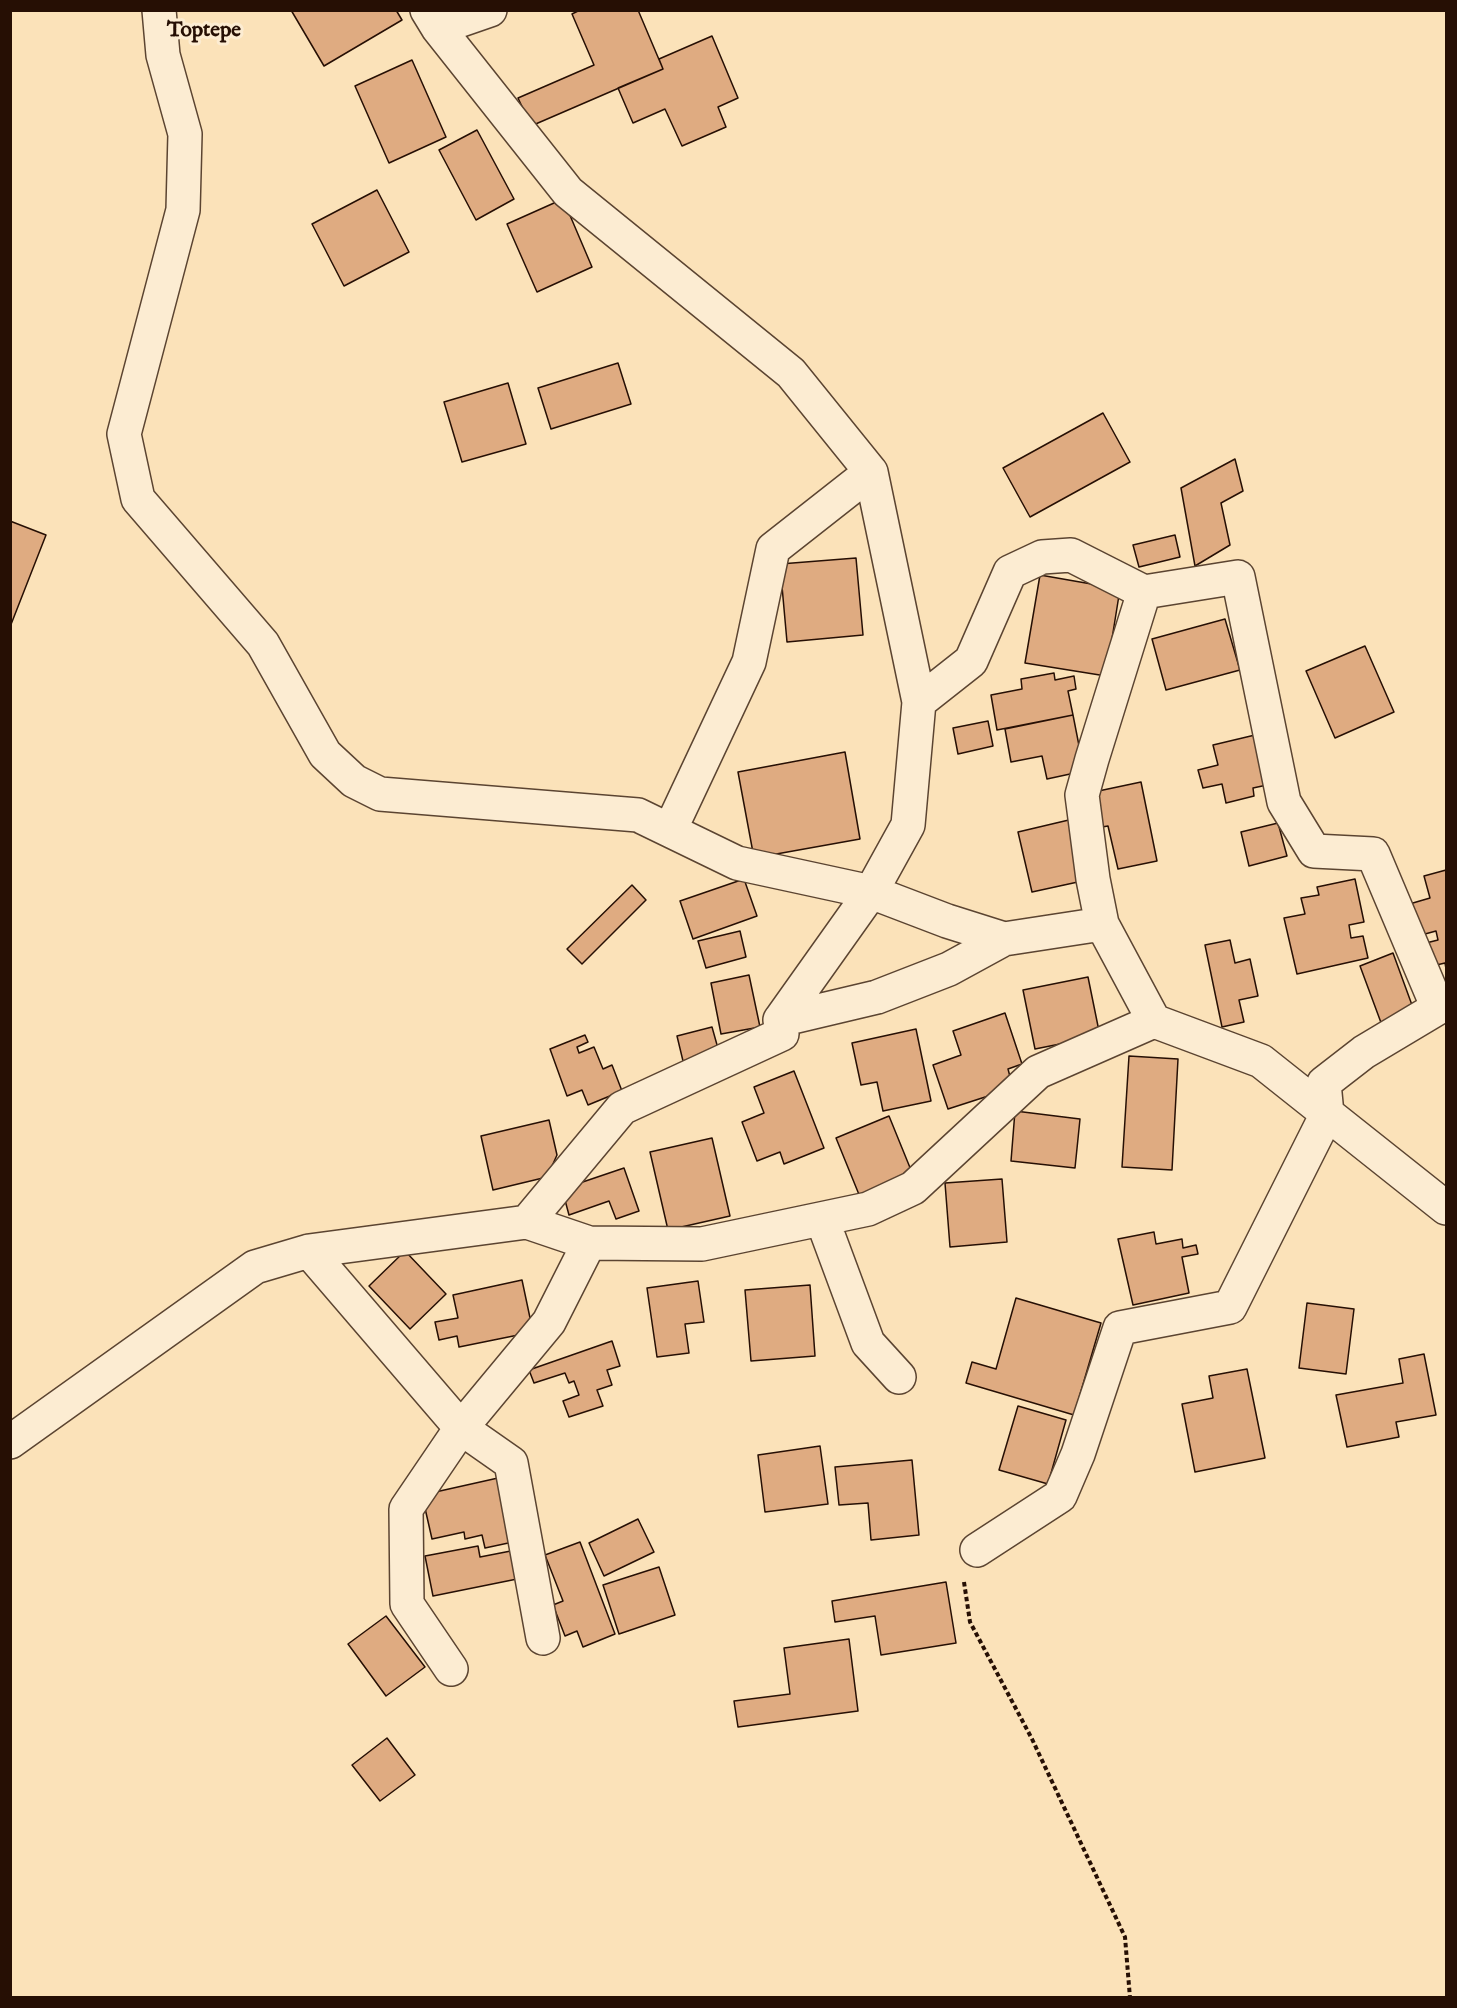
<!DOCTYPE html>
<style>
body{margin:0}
#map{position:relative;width:1457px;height:2008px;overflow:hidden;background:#fbe2b9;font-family:"IM FELL English",serif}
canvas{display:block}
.frame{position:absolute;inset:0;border:12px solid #260f04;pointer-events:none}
</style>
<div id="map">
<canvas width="1457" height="2008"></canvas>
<div class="frame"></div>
</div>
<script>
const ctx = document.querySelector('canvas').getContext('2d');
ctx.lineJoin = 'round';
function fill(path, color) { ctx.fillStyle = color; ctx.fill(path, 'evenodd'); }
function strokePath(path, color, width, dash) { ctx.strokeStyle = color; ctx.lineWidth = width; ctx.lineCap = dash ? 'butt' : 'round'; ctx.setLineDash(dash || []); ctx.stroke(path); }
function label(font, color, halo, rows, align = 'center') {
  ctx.font = font + ' "IM FELL English",serif'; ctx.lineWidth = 6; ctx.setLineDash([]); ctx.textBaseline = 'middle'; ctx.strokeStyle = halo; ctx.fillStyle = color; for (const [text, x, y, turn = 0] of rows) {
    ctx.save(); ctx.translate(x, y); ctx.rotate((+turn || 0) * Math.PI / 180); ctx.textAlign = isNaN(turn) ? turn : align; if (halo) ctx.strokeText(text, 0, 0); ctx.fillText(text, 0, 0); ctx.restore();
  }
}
const building = new Path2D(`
 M291,10h105l6,10 -78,46z
 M580,10h58l25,59 -132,57 -13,-28 76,-33 -22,-51z
 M712,36l26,62 -20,9 8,20 -44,19 -17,-37 -32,14 -15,-35 45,-19 -4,-10z
 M412,60l34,77 -57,26 -34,-77z
 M477,130l37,69 -38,21 -37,-70z
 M377,190l32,62 -65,34 -32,-62z
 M563,199l29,68 -55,25 -30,-68z
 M618,363l13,41 -80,25 -13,-41z
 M508,383l18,61 -64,18 -18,-60z
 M1103,413l27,49 -100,55 -27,-49z
 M1235,459l8,32 -22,12 9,42 -35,21 -14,-78z
 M10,521l36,14 -36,92z
 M1175,535l5,22 -41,10 -6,-22z
 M856,558l7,77 -76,7 -7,-78z
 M1040,575l80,14 -14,87 -81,-13z
 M1225,619l15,51 -74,20 -14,-51z
 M1365,646l29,66 -59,26 -29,-67z
 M1054,673l1,7 19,-4 2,13 -8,2 5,24 -76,15 -6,-35 31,-6 -1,-10z
 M1073,715l11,56 -37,8 -5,-23 -31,6 -6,-33z
 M988,721l5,25 -35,8 -5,-26z
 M1255,735l12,50 -14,3 1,8 -28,7 -4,-19 -19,4 -5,-18 20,-5 -5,-20z
 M845,752l15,87 -106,19 -16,-86z
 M1141,782l16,79 -39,8 -10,-43 -12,2 -7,-35z
 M1073,819l14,61 -55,12 -14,-60z
 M1278,823l9,33 -38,10 -8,-34z
 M1446,870v99l-1,-6 -17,4 -6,-23 16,-4 -2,-9 -22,6 -8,-32 24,-7 -6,-22z
 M744,879l13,37 -64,23 -13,-38z
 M1355,879l9,43 -15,3 2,13 12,-2 5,22 -71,16 -13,-56 21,-4 -4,-16 18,-3 -2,-8z
 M632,885l14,15 -64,64 -15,-15z
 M740,931l6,26 -40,11 -8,-27z
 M1230,940l5,23 15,-4 8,37 -19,4 5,22 -22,5 -17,-82z
 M1393,953l23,63 -33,12 -23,-62z
 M749,975l11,52 -39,7 -10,-51z
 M1088,977l12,59 -65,13 -12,-59z
 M1005,1013l17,51 -14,5 5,19 -65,21 -15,-44 28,-10 -8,-24z
 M712,1027l7,25 -36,9 -6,-25z
 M916,1029l15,72 -48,10 -6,-29 -16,3 -9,-42z
 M585,1035l3,7 -11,5 2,6 15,-6 9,22 9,-4 10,26 -34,14 -6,-15 -15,6 -17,-47z
 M1129,1056l49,3 -6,111 -50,-3z
 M794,1071l30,77 -40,16 -4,-12 -23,9 -15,-39 22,-9 -10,-26z
 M1015,1111l65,8 -5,49 -64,-7z
 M889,1116l24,59 -53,22 -24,-59z
 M549,1120l8,35 -10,22 -54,13 -12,-54z
 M712,1138l18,78 -62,14 -18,-78z
 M624,1168l15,43 -23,8 -7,-18 -40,14 -7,-26z
 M1002,1179l5,63 -57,5 -5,-64z
 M1154,1232l2,12 26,-5 1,9 13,-3 2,9 -16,3 7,36 -56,12 -15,-66z
 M405,1251l41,43 -36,35 -41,-43z
 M522,1280l11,52 -74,15 -2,-11 -18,4 -4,-18 23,-4 -5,-23z
 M698,1281l6,41 -19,2 4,29 -32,4 -10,-69z
 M810,1285l5,71 -64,5 -6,-71z
 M1016,1298l85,25 -27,92 -108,-32 6,-21 24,7z
 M1307,1303l47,6 -8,65 -47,-6z
 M612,1341l8,25 -13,4 5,15 -15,5 6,16 -34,11 -6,-16 16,-6 -5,-14 -5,2 -4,-10 -31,10 -5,-13z
 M1424,1354l12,61 -40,7 3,15 -52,10 -11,-52 67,-12 -4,-24z
 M1247,1369l18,89 -70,14 -13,-68 31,-6 -4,-22z
 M1018,1406l48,14 -18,64 -49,-14z
 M820,1446l8,58 -63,8 -7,-57z
 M912,1460l7,75 -48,5 -3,-37 -29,2 -4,-38z
 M498,1478l15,64 -28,6 -3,-13 -17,4 -1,-7 -32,7 -10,-44z
 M638,1519l16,33 -50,24 -15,-33z
 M580,1542l35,92 -32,13 -6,-16 -12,5 -12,-31 10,-4 -18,-46z
 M478,1546l2,11 41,-8 6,28 -94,19 -8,-40z
 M659,1567l16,48 -56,19 -16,-49z
 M946,1582l10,61 -75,12 -6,-39 -40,6 -3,-21z
 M386,1616l39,51 -39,29 -38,-52z
 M849,1639l9,72 -120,16 -4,-26 56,-7 -6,-46z
 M387,1738l28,37 -35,26 -28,-36z`);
const path = new Path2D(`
 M964,1582l6,40 62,117 93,198 5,61`);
const minor = new Path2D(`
 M159,10l4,45 22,79 -2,76 -59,224 14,65 125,145 62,110 29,27 26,13 258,21 99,48 134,29 76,29 57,18
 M438,28l52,-18
 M919,702l52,-41 39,-89 32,-15 29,-2 73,37
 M670,830l79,-168 24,-113 98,-77
 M780,1020l97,-23 72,-28 55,-30 98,-15
 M1154,1021l-52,-97 -9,-45 -11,-84 10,-36 52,-167 94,-15 46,225 30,49 59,3 65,154
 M822,1219l46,124 31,34
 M527,1222l62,21 113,1 166,-35 45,-21 125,-116 116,-51 107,40 185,147
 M309,1251l152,177 50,35 32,175
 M10,1442l245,-175 54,-16 218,-29 95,-114 160,-74 -2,-14 91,-128 37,-67 11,-123 -48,-230 -80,-99 -223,-181 -130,-164 -11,-18
 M977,1550l83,-54 18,-42 42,-126 110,-21 97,-193 -3,-31 40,-31 82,-49
 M451,1669l-44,-65 -1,-95 55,-81 88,-106 40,-79`);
const quarterNames = [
 ["Toptepe",204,32]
];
fill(building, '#dfab81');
strokePath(building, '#260f04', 1.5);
strokePath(minor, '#5b4431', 36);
strokePath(path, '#260f04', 4, [4.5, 3]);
strokePath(minor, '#fcecd2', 33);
label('bold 21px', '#260f04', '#fcecd2', quarterNames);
</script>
